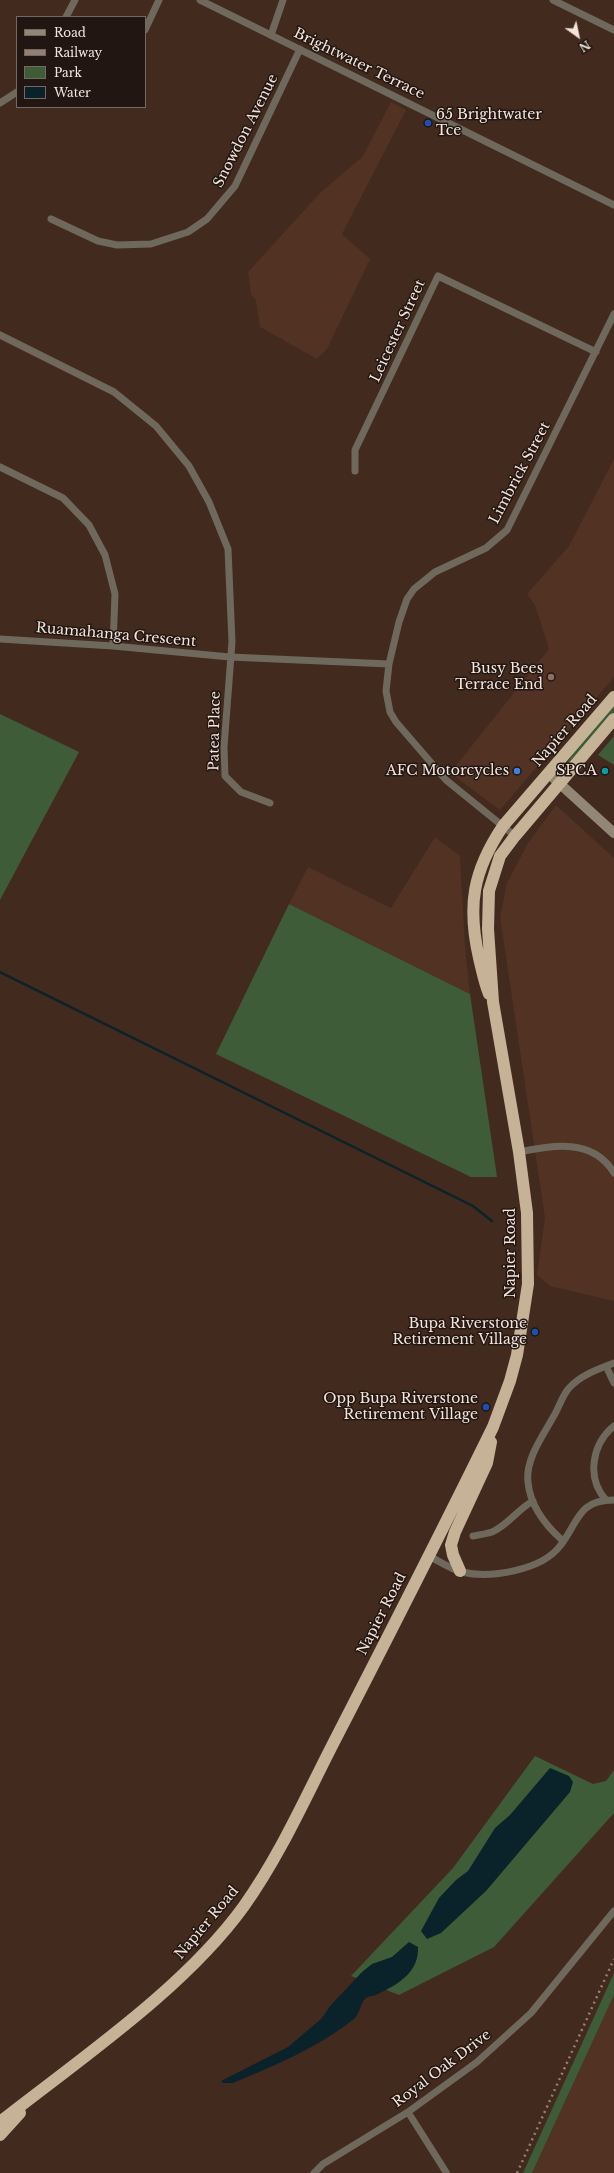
<!DOCTYPE html>
<style>
body{margin:0}
#map{position:relative;width:614px;height:2173px;overflow:hidden;background:#432a1e;font-family:"Libre Baskerville",serif}
canvas{display:block}
.legend{position:absolute;left:16px;top:16px;width:130px;height:92px;box-sizing:border-box;background:#211611;border:1px solid #756862;margin:0;padding:5px 7px;list-style:none;font-size:12px;color:#f4e4dc}
.legend li{display:flex;align-items:center;gap:8px;height:20px}
.legend b{width:20px;border:1px solid #756862}
.north{position:absolute;left:558px;top:16px;width:40px;height:40px;-webkit-text-stroke:3px #211611;paint-order:stroke;rotate:147deg;font-size:11px;font-weight:700;line-height:16px;text-align:center;color:#f4e4dc}
.north::after{content:'';display:block;margin:auto;width:14px;height:18px;background:#f4e4dc;clip-path:polygon(50% 0,100% 100%,50% 72%,0 100%)}
</style>
<div id="map">
<canvas width="614" height="2173"></canvas>
<ul class="legend">
<li><b style="height:5px;background:#928675"></b>Road</li>
<li><b style="height:5px;background:#947f75"></b>Railway</li>
<li><b style="height:11px;background:#3e5c37"></b>Park</li>
<li><b style="height:11px;background:#0a232a"></b>Water</li>
</ul>
<div class="north">N</div>
</div>
<script>
const ctx = document.querySelector('canvas').getContext('2d');
ctx.lineJoin = 'round';
function fill(path, color) { ctx.fillStyle = color; ctx.fill(path, 'evenodd'); }
function strokePath(path, color, width, dash) { ctx.strokeStyle = color; ctx.lineWidth = width; ctx.lineCap = dash ? 'butt' : 'round'; ctx.setLineDash(dash || []); ctx.stroke(path); }
function label(font, color, halo, rows, align = 'center') {
  ctx.font = font + ' "Libre Baskerville",serif'; ctx.lineWidth = 3; ctx.setLineDash([]); ctx.textBaseline = 'middle'; ctx.strokeStyle = halo; ctx.fillStyle = color; for (const [text, x, y, turn = 0] of rows) {
    ctx.save(); ctx.translate(x, y); ctx.rotate((+turn || 0) * Math.PI / 180); ctx.textAlign = isNaN(turn) ? turn : align; if (halo) ctx.strokeText(text, 0, 0); ctx.fillText(text, 0, 0); ctx.restore();
  }
}
const built = new Path2D(`
 M391,102l15,8 -64,124 28,25 -43,90 -10,10 -57,-32 -4,-26 -5,-7 -3,-22 72,-79 43,-37z
 M614,459v218l-114,133 -50,-37 99,-124 -14,-44 -8,-11 42,-48z
 M556,805l58,53v443l-64,-15 -13,-11 8,-57 -45,-301 7,-34 21,-40z
 M435,837l25,19 5,91 5,47 -181,-90 19,-37 83,41z
 M614,1995v178h-82z`);
const green = new Path2D(`
 M614,705v7l-47,55 -2,-1 10,-16z
 M0,714l79,38 -79,148z
 M614,736v29l-16,-10z
 M289,904l181,90 27,183h-26l-255,-123z
 M535,1756l58,28 13,-3 8,-11v43l-120,134 -95,48 -48,-19 102,-108z
 M614,1973v22l-82,178h-9z`);
const water = new Path2D(`
 M550,1768l19,8 4,6 -3,10 -84,99 -45,42 -14,6 -6,-8 18,-33 17,-18 12,-9 27,-43 15,-13z
 M409,1942l9,5c1,25 -19,37 -40,47 -4,2 -9,2 -12,4 -6,5 -6,16 -12,21 -37,29 -78,46 -121,64h-10l-2,-2 67,-34 33,-28 10,-14 31,-33 10,-8 20,-7z`);
const stream = new Path2D(`
 M0,972l473,234 19,15`);
const street = new Path2D(`
 M200,0l414,205
 M553,0l61,30
 M66,17l9,-17
 M145,30l14,-30
 M271,35l12,-35
 M0,103l17,-11
 M51,219l47,22 19,4 34,-1 37,-12 19,-13 28,-33 65,-137
 M0,335l114,57 42,34 33,40 20,36 19,47 4,93 -8,105 1,29 16,16 29,11
 M0,467l63,31 26,27 16,30 10,39 -2,52
 M355,471v-21l83,-174 158,76
 M0,639l113,7 117,11 159,7
 M515,836l-69,-56 -50,-58 -6,-10 -4,-21 3,-27 10,-42 8,-23 7,-10 21,-17 51,-24 21,-18 107,-216
 M519,1152c34,-7 74,-14 95,21
 M606,1366l8,17
 M606,1500c-20,-22 -14,-56 8,-74
 M473,1536c6,-1 13,-2 19,-4 15,-6 26,-23 41,-31
 M563,1541c-17,-15 -33,-35 -35,-59 -3,-24 17,-49 28,-70 4,-8 7,-17 13,-24 12,-13 29,-19 45,-25
 M429,1556c10,5 21,13 33,16 28,7 80,-2 98,-26 19,-24 17,-46 54,-46
 M408,2112l38,60
 M314,2173l9,-9 85,-52 69,-50 54,-49 83,-102`);
const secondary = new Path2D(`
 M548,773l66,60`);
const highway = new Path2D(`
 M489,994c-5,-12 -7,-24 -10,-36 -12,-53 -6,-87 24,-132l111,-129
 M460,1571l-7,-16 -2,-10 4,-13 32,-69 4,-21
 M0,2122c80,-63 185,-134 244,-216 37,-52 63,-112 92,-168 53,-103 106,-207 157,-311l17,-46 7,-26 11,-71 -1,-71 -8,-61 -26,-150 -5,-73 1,-38 11,-35 15,-20 99,-117
 M0,2135l20,-22`);
const rail = new Path2D(`
 M517,2173l97,-214`);
const markers = [
 [428,123,4,"#1a4fb4"],
 [551,677,4,"#8d6e63"],
 [517,771,4,"#3f7fe0"],
 [605,771,4,"#0f9aa8"],
 [535,1332,4,"#1a4fb4"],
 [486,1407,4,"#1a4fb4"]
];
const streetNames = [
 ["Brightwater Terrace",359,64,26],
 ["Snowdon Avenue",246,131,-63],
 ["Leicester Street",398,331,-65],
 ["Limbrick Street",520,473,-62],
 ["Ruamahanga Crescent",116,635,5],
 ["Patea Place",215,731,-89],
 ["Napier Road",565,731,-49],
 ["Napier Road",511,1253,-90],
 ["Napier Road",382,1614,-63],
 ["Napier Road",207,1923,-50],
 ["Royal Oak Drive",442,2069,-37]
];
const poiNames = [
 ["65 Brightwater",436,115,"left"],
 ["Tce",436,131,"left"],
 ["Busy Bees",543,669],
 ["Terrace End",543,685],
 ["AFC Motorcycles",509,771],
 ["SPCA",597,771],
 ["Bupa Riverstone",527,1324],
 ["Retirement Village",527,1340],
 ["Opp Bupa Riverstone",478,1399],
 ["Retirement Village",478,1415]
];
fill(built, '#513223');
fill(green, '#3e5c37');
fill(water, '#0a232a');
strokePath(stream, '#0a232a', 2.5);
strokePath(street, '#6f685d', 7);
strokePath(secondary, '#928675', 10);
strokePath(highway, '#c5b297', 12);
strokePath(rail, '#947f75', 2.5, [2, 4]);
for (const [x, y, r, color] of markers) { const dot = new Path2D(); dot.arc(x, y, r, 0, 2 * Math.PI); ctx.fillStyle = color; ctx.fill(dot); strokePath(dot, '#211611', 1.5); }
label('14px', '#f4e4dc', '#211611', streetNames);
label('14px', '#f4e4dc', '#211611', poiNames, 'right');
</script>
